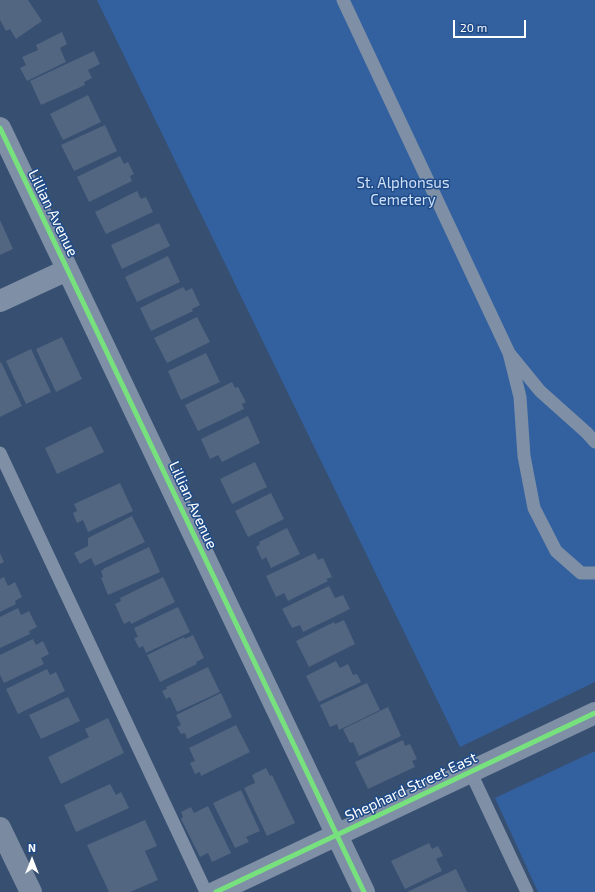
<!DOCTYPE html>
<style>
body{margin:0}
#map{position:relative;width:595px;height:892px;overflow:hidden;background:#374f70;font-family:"Exo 2",sans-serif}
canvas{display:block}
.north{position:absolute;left:12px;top:840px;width:40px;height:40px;-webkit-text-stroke:3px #1f4b88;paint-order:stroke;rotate:0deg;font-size:11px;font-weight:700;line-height:16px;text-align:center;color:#fff}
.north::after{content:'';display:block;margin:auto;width:14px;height:18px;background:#fff;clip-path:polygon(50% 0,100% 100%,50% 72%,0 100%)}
.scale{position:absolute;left:453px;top:20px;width:73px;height:18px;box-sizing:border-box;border:2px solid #fff;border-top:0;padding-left:5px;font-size:12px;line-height:14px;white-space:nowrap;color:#fff;-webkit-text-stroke:3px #1f4b88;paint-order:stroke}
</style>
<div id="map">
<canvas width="595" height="892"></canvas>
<div class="north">N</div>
<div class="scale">20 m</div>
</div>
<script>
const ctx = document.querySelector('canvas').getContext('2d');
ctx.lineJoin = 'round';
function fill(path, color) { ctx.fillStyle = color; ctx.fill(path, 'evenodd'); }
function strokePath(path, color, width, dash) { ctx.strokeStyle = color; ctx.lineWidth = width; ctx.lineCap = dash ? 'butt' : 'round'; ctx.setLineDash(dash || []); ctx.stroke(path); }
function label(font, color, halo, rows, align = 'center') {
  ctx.font = font + ' "Exo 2",sans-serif'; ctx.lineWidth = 3; ctx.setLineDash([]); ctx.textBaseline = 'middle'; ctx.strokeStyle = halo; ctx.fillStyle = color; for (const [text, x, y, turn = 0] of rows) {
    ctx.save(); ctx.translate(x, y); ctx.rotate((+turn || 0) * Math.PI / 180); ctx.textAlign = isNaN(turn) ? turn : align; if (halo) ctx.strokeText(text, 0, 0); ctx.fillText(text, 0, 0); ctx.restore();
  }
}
const green = new Path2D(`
 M97,0h498v682l-135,65z
 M595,751v141h-57l-43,-94z`);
const building = new Path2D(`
 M0,0h28l14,21 -26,18 -6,-10 -4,2 -6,-11z
 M62,32l5,12 -7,4 6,14 -39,19 -7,-13 6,-3 -4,-8 16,-7 -2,-5z
 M94,51l6,13 -12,6 4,8 -8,4 1,3 -44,20 -11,-24z
 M88,95l13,27 -38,18 -13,-26z
 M105,125l12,26 -43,20 -13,-26z
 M120,156l4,8 4,-2 6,12 -4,2 2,5 -43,21 -12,-25z
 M137,191l4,8 5,-2 7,15 -47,22 -11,-22z
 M0,220l13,29 -13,6z
 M159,223l11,23 -48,23 -11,-24z
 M168,256l12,26 -43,20 -12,-25z
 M183,287l3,4 6,-3 8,17 -8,4 1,2 -42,20 -11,-23z
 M197,317l13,25 -43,21 -13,-25z
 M62,337l20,42 -26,13 -20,-43z
 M31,349l20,43 -25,12 -20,-43z
 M206,353l14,29 -39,18 -13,-29z
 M1,362l21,44 -22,11v-54z
 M232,382l3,6 3,-1 8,15 -4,2 2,5 -46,22 -13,-26z
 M248,416l12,27 -38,19 -4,-7 -8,4 -9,-20z
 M91,426l13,26 -47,22 -12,-26z
 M255,462l12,25 -35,17 -12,-25z
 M120,483l13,28 -45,21 -5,-12 -6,3 -4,-10 4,-2 -3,-7z
 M271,493l13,26 -36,18 -13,-26z
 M132,516l13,26 -50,24 -4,-8 -11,6 -6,-11 14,-7v-8z
 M287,528l13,26 -29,14 -5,-11 -4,3 -6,-13 4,-3 -1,-2z
 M149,547l11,25 -52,23 -7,-17 2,-1 -2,-6 4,-3z
 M0,553l4,9 -4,2z
 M315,553l3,7 5,-2 9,19 -6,2 2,2 -40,20 -4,-8 -8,4 -10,-21z
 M4,577l4,9 7,-4 7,15 -7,4 1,3 -16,8v-33z
 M163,577l12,25 -44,22 -1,-3 -6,3 -9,-20 6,-3 -1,-3z
 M329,586l6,12 8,-3 7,14 -47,23 -3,-7 -8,3 -10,-19z
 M178,607l12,25 -44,21 -3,-7 -4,2 -5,-10 4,-1 -4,-9z
 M18,608l3,7 8,-4 8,16 -8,4 1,3 -30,14v-31z
 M344,620l11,24 -46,23 -13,-26 38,-19 1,2z
 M193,635l11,23 -8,4 1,2 -37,18 -13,-27 37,-18 1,2z
 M33,639l3,6 7,-4 6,13 -8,4 3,6 -40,19 -4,-8v-20z
 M336,661l4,7 8,-4 5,11 4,-1 4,8 -42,20 -13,-26z
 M208,667l12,25 -43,20 -7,-15 -4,2 -4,-8 5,-2 -1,-2z
 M47,669l3,6 6,-3 9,19 -47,23 -12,-25z
 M367,683l13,27 -41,20 -2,-6 -7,3 -10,-22z
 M221,693l11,24 -45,22 -2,-6 -4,1 -4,-7 4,-2 -5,-10z
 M68,697l12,24 -39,18 -12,-24z
 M388,707l13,29 -42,20 -6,-14 -3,1 -7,-14z
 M108,718l16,35 -63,31 -13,-27 41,-20 -4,-8z
 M236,725l14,27 -49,24 -1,-4 -5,2 -5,-11 5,-2 -6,-13z
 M403,740l2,6 5,-2 7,15 -5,2 3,6 -47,22 -13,-27z
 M266,768l4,8 2,-1 23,48 -28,13 -23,-48 11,-5 -3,-8z
 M110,784l6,11 5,-3 8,16 -53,24 -12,-27z
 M241,790l19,41 -14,6 3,5 -14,6 -22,-45z
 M208,806l23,47 -19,9 -4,-9 -8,4 -19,-38 2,-2 -2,-5 10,-5 3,6z
 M145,820l12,26 -12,5 13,29 -28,12h-21l-22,-47z
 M429,843l3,6 6,-3 5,10 -7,3 6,12 -37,18 -14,-28z
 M456,869l11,23h-60z`);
const service = new Path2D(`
 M343,0l166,353
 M595,442l-8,-9 -47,-42 -31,-38 11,44 4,59 10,52 22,43 25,22h14
 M0,453l206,439
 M471,773l56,119`);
const minor = new Path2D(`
 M0,128l364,764
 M0,301l67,-31
 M216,892l379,-179`);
const secondary = new Path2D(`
 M0,828l31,64`);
const cycleway = new Path2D(`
 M0,128l364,764
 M216,892l379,-179`);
const parkNames = [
 ["St. Alphonsus",403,183],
 ["Cemetery",403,200]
];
const streetNames = [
 ["Lillian Avenue",53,213,64],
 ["Lillian Avenue",193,505,65],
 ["Shephard Street East",411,787,-25]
];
fill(green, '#33619f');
fill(building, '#526681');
strokePath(service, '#7e8fa6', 13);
strokePath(minor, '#7e8fa6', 22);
strokePath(secondary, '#798aa1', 22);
strokePath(cycleway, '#77e17e', 5);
label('15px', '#cee0f8', '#1f4b88', parkNames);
label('15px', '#fff', '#1f4b88', streetNames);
</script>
